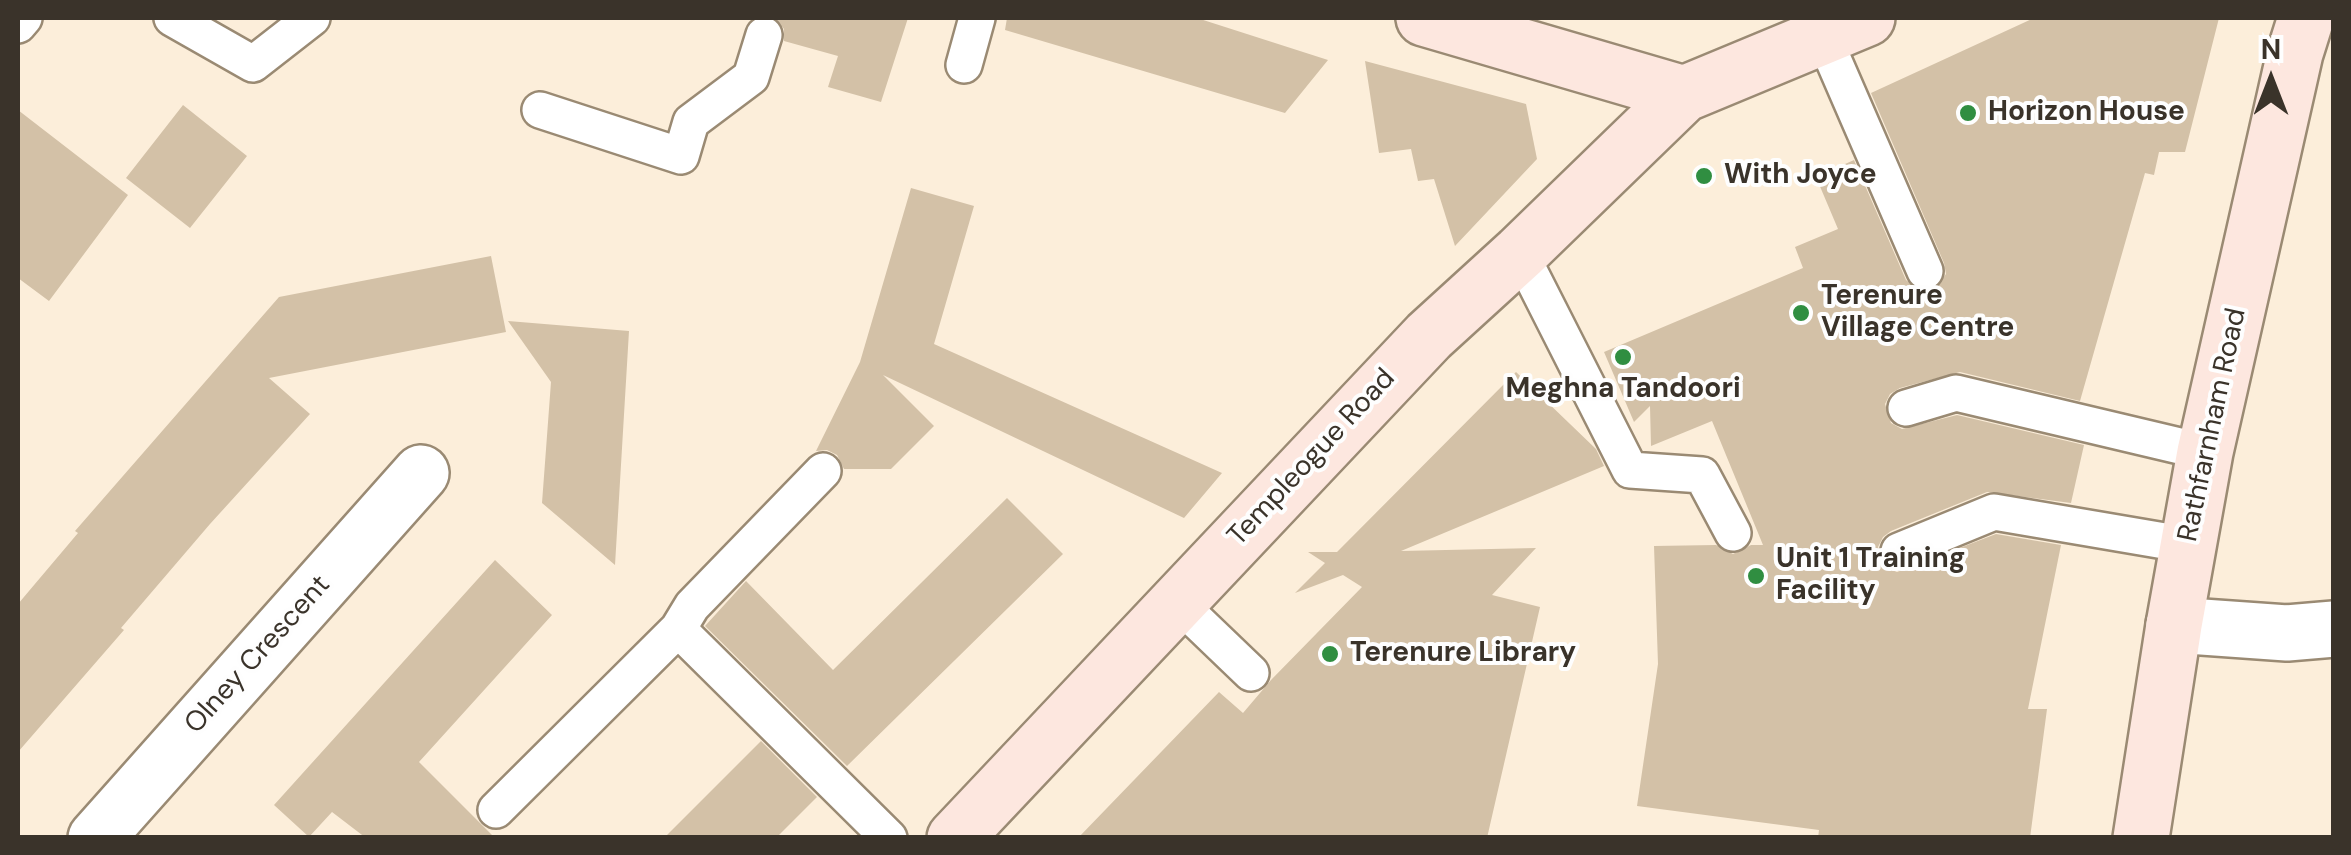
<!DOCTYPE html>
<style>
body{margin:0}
#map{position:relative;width:2351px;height:855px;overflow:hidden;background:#fceeda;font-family:"DM Sans",sans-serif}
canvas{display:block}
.frame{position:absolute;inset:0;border:20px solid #3a332a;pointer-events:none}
.north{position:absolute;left:2221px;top:30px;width:100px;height:100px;-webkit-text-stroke:8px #fefefe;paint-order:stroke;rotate:0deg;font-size:28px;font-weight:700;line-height:40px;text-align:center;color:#3a332a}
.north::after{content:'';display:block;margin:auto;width:35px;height:45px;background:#3a332a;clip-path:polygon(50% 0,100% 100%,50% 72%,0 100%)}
</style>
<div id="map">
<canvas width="2351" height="855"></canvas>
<div class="frame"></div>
<div class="north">N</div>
</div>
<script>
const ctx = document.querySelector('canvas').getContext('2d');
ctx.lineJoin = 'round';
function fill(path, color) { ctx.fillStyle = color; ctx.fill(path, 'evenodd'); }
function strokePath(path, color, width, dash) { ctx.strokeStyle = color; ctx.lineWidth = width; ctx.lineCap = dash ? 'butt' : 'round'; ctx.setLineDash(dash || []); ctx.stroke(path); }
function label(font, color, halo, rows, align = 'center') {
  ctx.font = font + ' "DM Sans",sans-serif'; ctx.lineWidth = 8; ctx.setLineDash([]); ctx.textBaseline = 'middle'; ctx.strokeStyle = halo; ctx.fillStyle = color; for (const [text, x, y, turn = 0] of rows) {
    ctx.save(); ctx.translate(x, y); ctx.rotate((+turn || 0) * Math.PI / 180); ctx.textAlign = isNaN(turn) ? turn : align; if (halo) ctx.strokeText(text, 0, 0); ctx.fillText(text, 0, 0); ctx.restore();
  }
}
const building = new Path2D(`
 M775,18h133l-27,84 -53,-15 10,-31 -54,-15v-12z
 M1007,18h190l131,42 -43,53 -280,-83z
 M2034,18h185l-34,134h-26l-5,23 -9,-2 -65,228 -120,-29 -60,16 -10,6 -5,10 6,19 11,6 55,-14 127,30 -13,58 -84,-11 -96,39 -8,6 -5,10 2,13 7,8 10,4 99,-38 65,11 -33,164h19l-17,129h-212l1,-8 -182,-24 21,-142 -4,-118 62,-1 17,9 18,-9h12l-51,-124 -61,25 -1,-40 -16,16 -30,-70 199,-84 -8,-21 43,-18 -22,-52 38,-17 52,120 16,12 12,-2 12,-16 -2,-11 -73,-170z
 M1365,61l161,43 11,55 -82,87 -21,-67 -16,2 -7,-32 -32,4z
 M183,105l64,51 -57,72 -64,-50z
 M18,110l110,85 -79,106 -31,-23z
 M911,188l63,18 -40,138 288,129 -38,45 -301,-143 51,51 -43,43h-47l-7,-14 -10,-5 -11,1 44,-89z
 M491,256l15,76 -237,46 41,36 -100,110 -89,104 3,2 -106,122v-148l60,-71 -3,-2 204,-234z
 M508,321l121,10 -14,234 -73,-62 9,-121z
 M1516,372l80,77 8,17 -203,85 135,-3 -44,47 48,12 -53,231h-409l141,-146 24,21 28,-33 91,-93 -19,-12 -48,18 30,-30 -17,-11h29z
 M1007,498l56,56 -216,212 -142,-140 41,-45 87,89z
 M495,560l57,55 -133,147 76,76h-129l-34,-26 -23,25 -35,-32z
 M761,741l56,56 -38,38 2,3h-117z`);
const service = new Path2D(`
 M172,18l81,46 59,-46
 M18,25l6,-7
 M1823,36l102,235
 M964,65l13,-47
 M540,110l141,46 10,-34 60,-45 13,-42
 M1520,253l110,217 72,5 31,58
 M1906,408l50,-15 249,59
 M1899,551l95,-39 194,33
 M1177,602l74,71
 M678,629l211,209
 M496,810l182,-181 14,-23 131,-135`);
const minor = new Path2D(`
 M2174,625l113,8 47,-4
 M96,838l325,-365`);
const secondary = new Path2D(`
 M1424,18l260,76
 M955,838l474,-502 91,-83 164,-159 183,-76
 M2141,838l33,-213 31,-173 90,-399 11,-35`);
const markers = [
 [1968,113,10,"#308e41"],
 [1704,176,10,"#308e41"],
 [1801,313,10,"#308e41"],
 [1623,357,10,"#308e41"],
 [1756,576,10,"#308e41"],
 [1330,654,10,"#308e41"]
];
const poiNames = [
 ["Horizon House",1988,113],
 ["With Joyce",1724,176],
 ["Terenure",1821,297],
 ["Village Centre",1821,329],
 ["Meghna Tandoori",1623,390,"center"],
 ["Unit 1 Training",1776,560],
 ["Facility",1776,592],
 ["Terenure Library",1350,654]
];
const streetNames = [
 ["Rathfarnham Road",2213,425,-78],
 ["Templeogue Road",1312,458,-47],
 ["Olney Crescent",258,655,-48]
];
fill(building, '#d3c1a7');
strokePath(service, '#9a8a73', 40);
strokePath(minor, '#9a8a73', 60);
strokePath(secondary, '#9a8a73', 60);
strokePath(service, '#fff', 35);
strokePath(minor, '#fff', 55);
strokePath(secondary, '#fde7df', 55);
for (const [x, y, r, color] of markers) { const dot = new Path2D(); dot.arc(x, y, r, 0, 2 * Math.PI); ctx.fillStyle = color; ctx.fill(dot); strokePath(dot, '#fefefe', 4); }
label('bold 28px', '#3a332a', '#fefefe', poiNames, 'left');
label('28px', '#3a332a', '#fefefe', streetNames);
</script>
